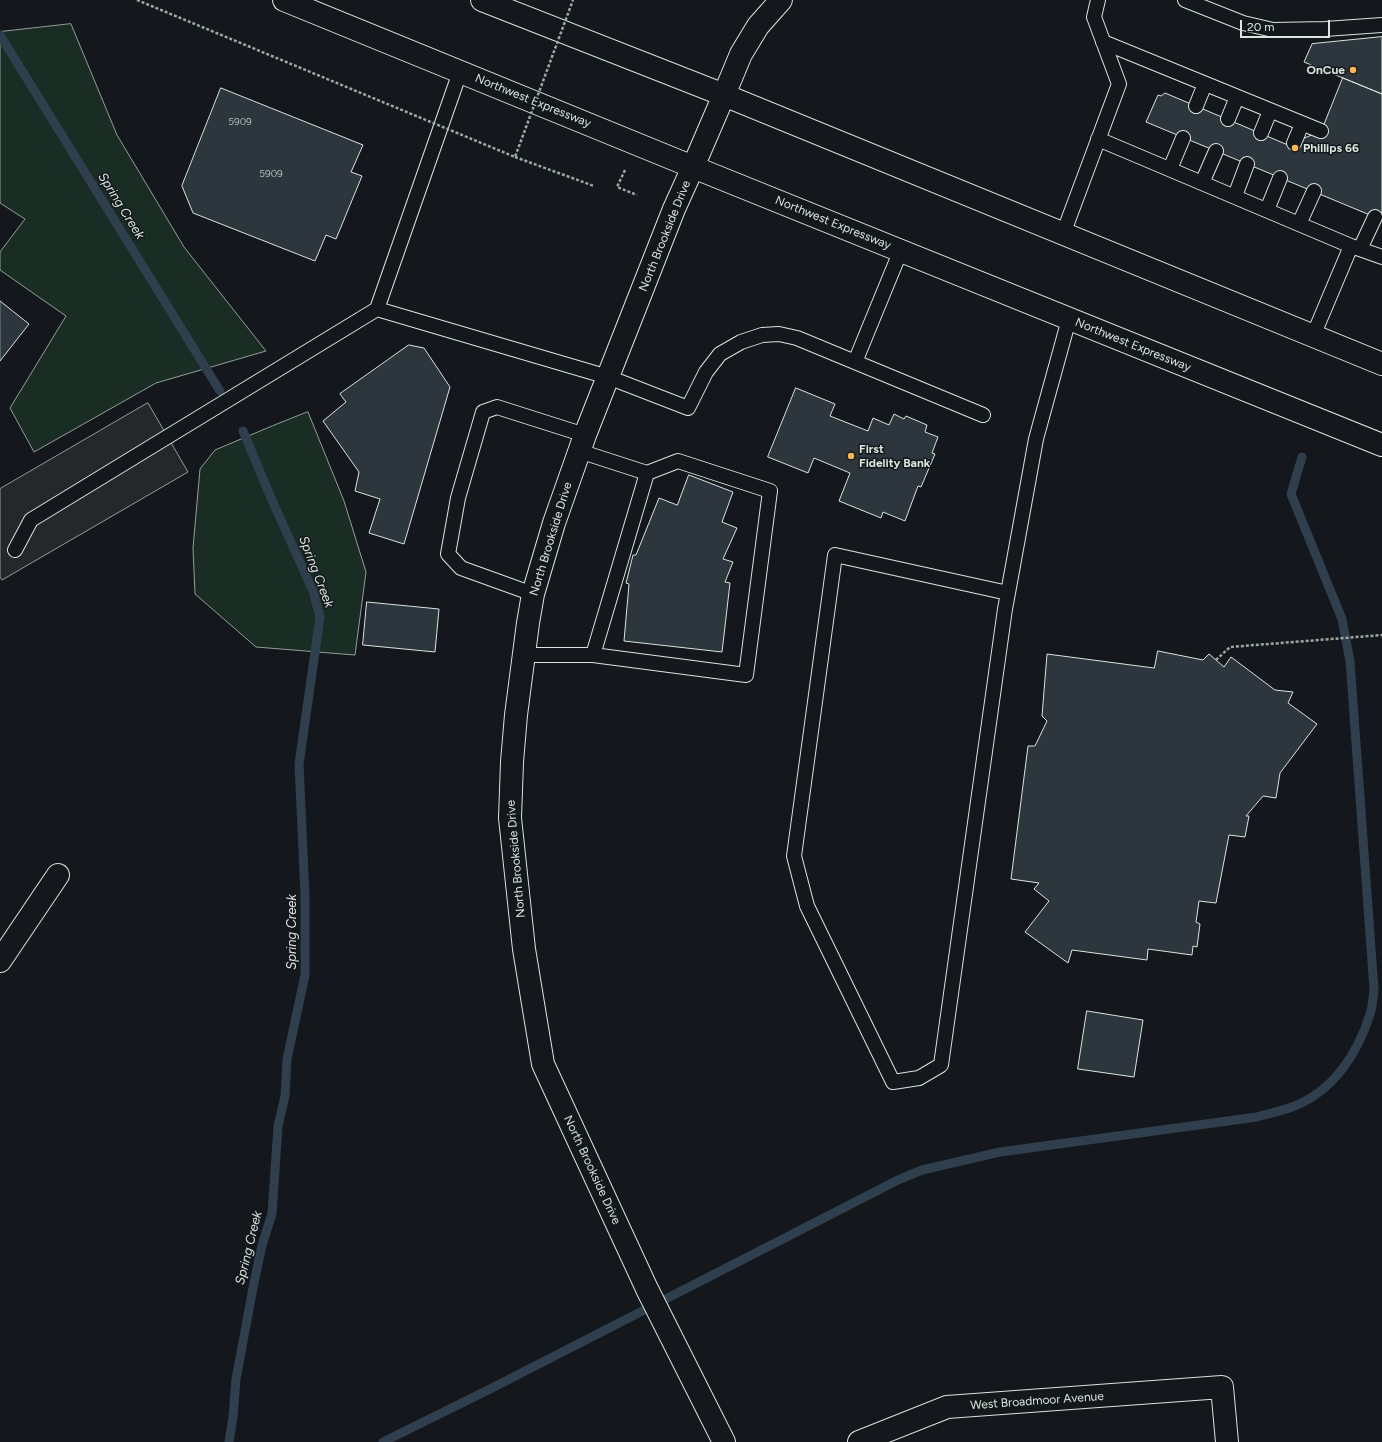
<!DOCTYPE html>
<style>
body{margin:0}
#map{position:relative;width:1382px;height:1442px;overflow:hidden;background:#14181c;font-family:Figtree,sans-serif}
canvas{display:block}
.scale{position:absolute;left:1240px;top:20px;width:90px;height:18px;box-sizing:border-box;border:2px solid #d8e6dc;border-top:0;padding-left:5px;font-size:12px;line-height:14px;white-space:nowrap;color:#d8e6dc;-webkit-text-stroke:3px #14181c;paint-order:stroke}
</style>
<div id="map">
<canvas width="1382" height="1442"></canvas>
<div class="scale">20 m</div>
</div>
<script>
const ctx = document.querySelector('canvas').getContext('2d');
ctx.lineJoin = 'round';
function fill(path, color) { ctx.fillStyle = color; ctx.fill(path, 'evenodd'); }
function strokePath(path, color, width, dash) { ctx.strokeStyle = color; ctx.lineWidth = width; ctx.lineCap = dash ? 'butt' : 'round'; ctx.setLineDash(dash || []); ctx.stroke(path); }
function label(font, color, halo, rows, align = 'center') {
  ctx.font = font + ' Figtree,sans-serif'; ctx.lineWidth = 3; ctx.setLineDash([]); ctx.textBaseline = 'middle'; ctx.strokeStyle = halo; ctx.fillStyle = color; for (const [text, x, y, turn = 0] of rows) {
    ctx.save(); ctx.translate(x, y); ctx.rotate((+turn || 0) * Math.PI / 180); ctx.textAlign = isNaN(turn) ? turn : align; if (halo) ctx.strokeText(text, 0, 0); ctx.fillText(text, 0, 0); ctx.restore();
  }
}
const green = new Path2D(`
 M71,24l46,111 67,112 82,104 -110,32 -122,69 -24,-44 56,-92 -66,-46v-18l25,-33 -25,-16v-171z
 M308,412l36,89 22,71 -11,83 -99,-8 -61,-53 -2,-46 7,-79 15,-19 57,-24z`);
const parking = new Path2D(`
 M148,403l40,69 -186,108 -2,-3v-88z`);
const stream = new Path2D(`
 M0,35l220,356
 M229,1442l4,-25 3,-38 17,-91 9,-43 10,-31 6,-88 7,-30 2,-37 18,-84v-80l-6,-131 21,-147 -7,-26 -42,-93 -28,-67
 M383,1442l111,-55 404,-207 24,-10 78,-18 257,-35c11,-3 24,-6 35,-10 41,-15 66,-54 78,-93 3,-8 3,-17 4,-25l-24,-328 -8,-42 -51,-125 11,-37`);
const building = new Path2D(`
 M1382,37v57l-78,-32 8,-18z
 M1343,78l39,16v126l-236,-98 12,-27 3,1 4,-3 123,52 33,-14z
 M221,88l142,57 -12,27 11,4 -26,63 -10,-4 -11,26 -122,-48 -11,-27z
 M0,301l29,23 -29,37z
 M409,345l15,3 26,39 -46,157 -35,-11 11,-34 -25,-8 4,-19 -36,-51 23,-19 -6,-8z
 M796,388l39,16 -5,12 38,15 5,-13 16,7 5,-11 10,5 2,-3 21,9 -2,7 13,5 -6,16 3,1 -14,33 -3,-1 -13,35 -22,-9 -2,6 -42,-17 11,-28 -36,-15 -6,15 -40,-16z
 M689,475l44,17 -11,30 15,6 -14,31 10,3 -8,20 5,1 -8,69 -98,-11 5,-57 -3,-1 7,-28h3l23,-57 18,7z
 M367,602l72,7 -4,43 -72,-7z
 M1158,651l45,9 6,-6 15,13 7,-10 44,33 18,2 -5,11 29,21 -37,49 -4,25 -13,-2 -17,20h3l-4,21 -16,-2 -13,68 -17,-2 -3,21 4,2 -3,23 -4,-1 -1,9 -44,-6 -1,11 -75,-10 -4,13 -43,-31 24,-31 -15,-12 5,-6 -28,-4 17,-133h7l12,-25 -5,-5 5,-62 107,14z
 M1087,1011l56,9 -9,57 -56,-8z`);
const path = new Path2D(`
 M515,157l79,29
 M625,170l-8,17 20,8
 M1216,660l14,-13 152,-12`);
const lane = new Path2D(`
 M1185,0l58,23 30,7 52,-1 57,-4
 M1103,42l218,89
 M1196,106l9,-22
 M1228,119l9,-22
 M1261,133l9,-22
 M1098,139l253,107 -38,90
 M1294,143l8,-19
 M1170,169l13,-31
 M1202,183l14,-32
 M1235,196l12,-32
 M1267,210l13,-32
 M1299,224l15,-33
 M1063,234l56,-150 -25,-67 4,-17
 M1351,246l31,11
 M1360,249l15,-32
 M901,250l-46,112 128,53
 M377,309l83,-237
 M15,550l16,-30 346,-211 231,68 80,31 18,-36 14,-18 21,-12 21,-7 17,-1 18,4 58,24
 M1008,593l-173,-38 -41,301 13,50 86,176 26,-4 22,-13 64,-456 3,-16 28,-154 33,-120
 M533,594l-72,-26 -13,-14 10,-56 25,-86 14,-5 88,28
 M523,655h70l153,20 24,-184 -92,-30 -31,12 -68,-22
 M593,655l54,-182`);
const street = new Path2D(`
 M693,167l-19,42 -89,226 -31,88 -21,71 -5,29 -12,92 -4,47 -2,56 14,131 19,115 104,225 77,153
 M0,961l58,-86
 M859,1442l88,-35 275,-20 5,55`);
const secondary = new Path2D(`
 M724,95l17,-41 17,-28 23,-26`);
const highway = new Path2D(`
 M284,0l409,167 689,278
 M482,0l242,95 658,269
 M693,167l31,-72`);
const pathBridge = new Path2D(`
 M137,0l378,157 58,-157`);
const markers = [
 [1353,70,4,"#ffb74d"],
 [1295,148,4,"#ffb74d"],
 [851,456,4,"#ffb74d"]
];
const numberNames = [
 ["5909",240,122],
 ["5909",271,174]
];
const poiNames = [
 ["OnCue",1345,70,"right"],
 ["Phillips 66",1303,148],
 ["First",859,449],
 ["Fidelity Bank",859,463]
];
const streetNames = [
 ["Northwest Expressway",533,101,22],
 ["Northwest Expressway",833,223,22],
 ["North Brookside Drive",665,236,-68],
 ["Northwest Expressway",1133,345,22],
 ["North Brookside Drive",551,539,-73],
 ["North Brookside Drive",516,859,-95],
 ["North Brookside Drive",592,1170,65],
 ["West Broadmoor Avenue",1037,1401,-4]
];
const waterNames = [
 ["Spring Creek",121,206,58],
 ["Spring Creek",316,572,69],
 ["Spring Creek",292,932,-90],
 ["Spring Creek",249,1248,-76]
];
fill(green, '#1a2d24');
strokePath(green, '#939e99', 1);
fill(parking, '#24282b');
strokePath(parking, '#939e99', 1);
strokePath(stream, '#2f3f4d', 9);
fill(building, '#2c363c');
strokePath(building, '#d8e6dc', 1);
strokePath(lane, '#d8e6dc', 16);
strokePath(street, '#d8e6dc', 24);
strokePath(secondary, '#d8e6dc', 24);
strokePath(highway, '#d8e6dc', 24);
strokePath(path, '#9da8a2', 2.5, [3, 2]);
strokePath(lane, '#14181c', 14);
strokePath(street, '#14181c', 22);
strokePath(secondary, '#14181c', 22);
strokePath(highway, '#14181c', 22);
strokePath(pathBridge, '#9da8a2', 2.5, [3, 2]);
for (const [x, y, r, color] of markers) { const dot = new Path2D(); dot.arc(x, y, r, 0, 2 * Math.PI); ctx.fillStyle = color; ctx.fill(dot); strokePath(dot, '#14181c', 1.5); }
label('10px', '#adbab4', null, numberNames);
label('bold 12px', '#d8e6dc', '#14181c', poiNames, 'left');
label('12px', '#d8e6dc', '#14181c', streetNames);
label('italic 13px', '#d8e6dc', '#14181c', waterNames);
</script>
